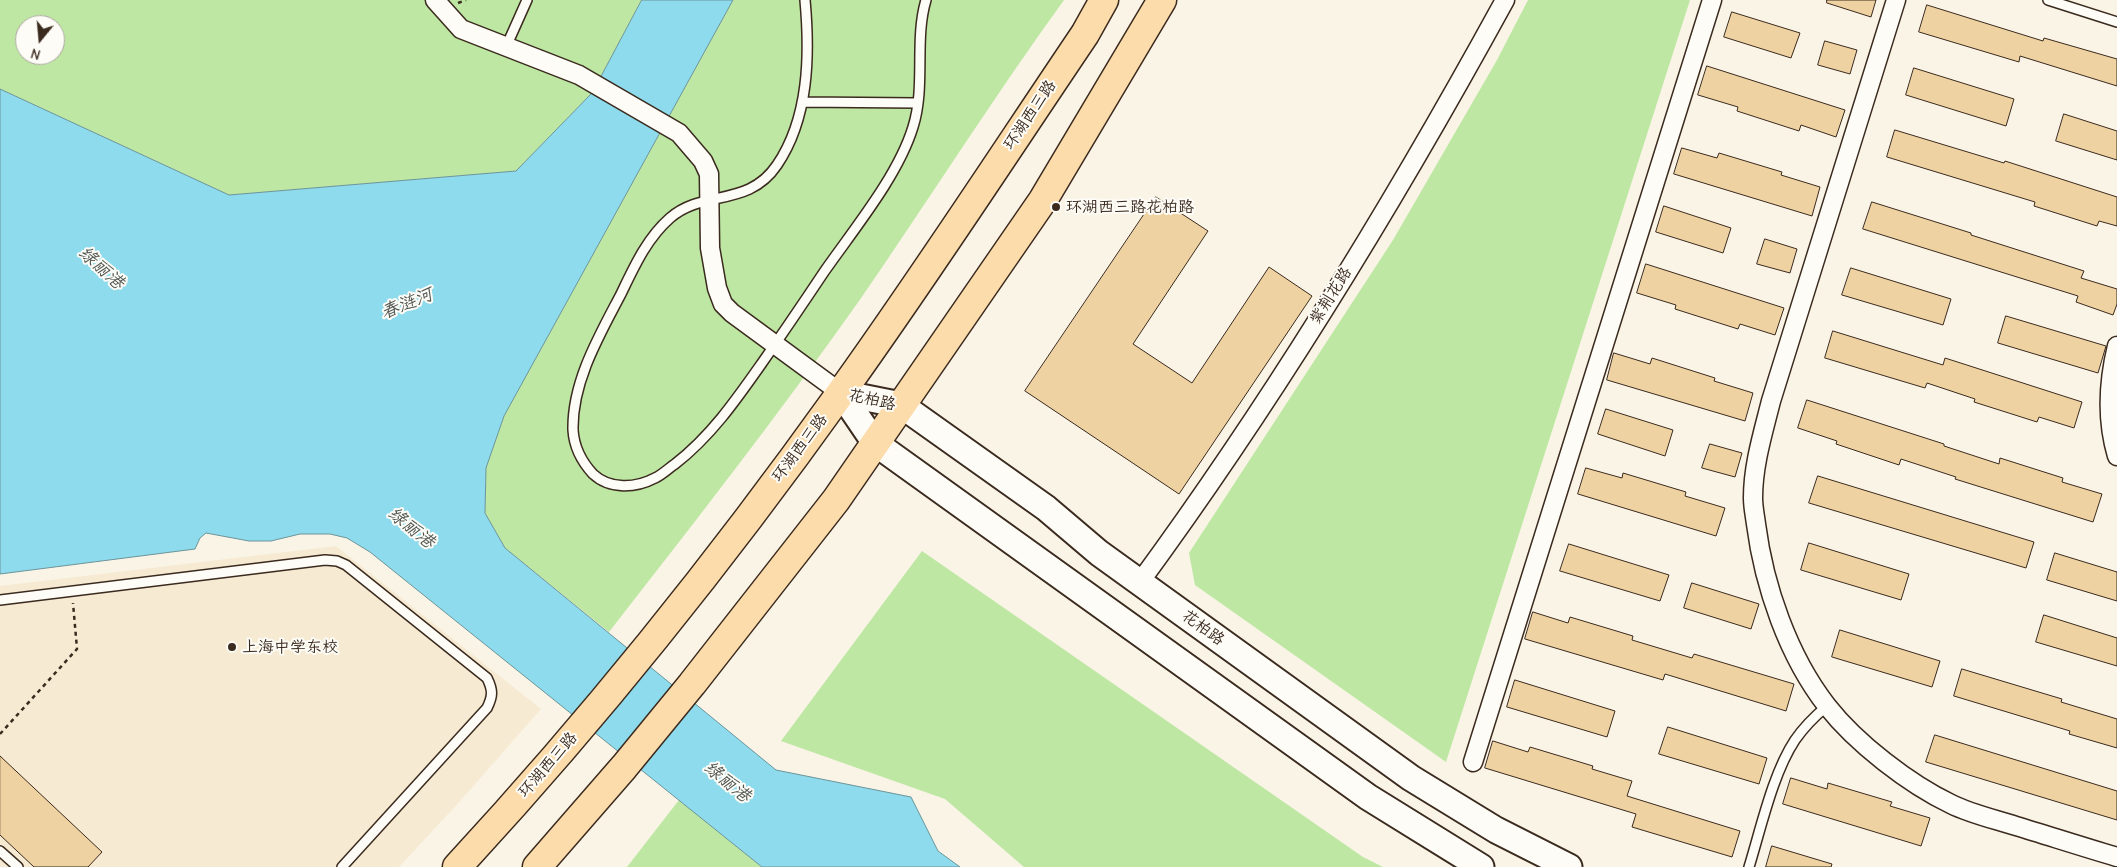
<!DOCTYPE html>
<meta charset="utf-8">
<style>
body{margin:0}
#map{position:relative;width:2117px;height:867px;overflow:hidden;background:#faf4e6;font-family:"Comic Neue",sans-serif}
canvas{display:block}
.north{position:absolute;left:15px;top:15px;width:50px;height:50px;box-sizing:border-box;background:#fdfcf7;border:1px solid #afa8a0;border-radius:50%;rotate:197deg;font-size:14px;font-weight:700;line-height:20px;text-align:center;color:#3b2a1e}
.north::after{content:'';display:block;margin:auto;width:18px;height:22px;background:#3b2a1e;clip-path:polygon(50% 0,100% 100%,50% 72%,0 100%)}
</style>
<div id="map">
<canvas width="2117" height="867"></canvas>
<div class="north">N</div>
</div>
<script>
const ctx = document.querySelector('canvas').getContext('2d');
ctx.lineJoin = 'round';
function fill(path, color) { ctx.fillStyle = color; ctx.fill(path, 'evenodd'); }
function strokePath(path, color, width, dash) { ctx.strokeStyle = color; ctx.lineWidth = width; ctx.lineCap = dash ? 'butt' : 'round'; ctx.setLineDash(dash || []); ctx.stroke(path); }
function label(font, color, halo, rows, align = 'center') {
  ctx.font = font + ' "Comic Neue","LXGW WenKai TC",sans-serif'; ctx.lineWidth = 4; ctx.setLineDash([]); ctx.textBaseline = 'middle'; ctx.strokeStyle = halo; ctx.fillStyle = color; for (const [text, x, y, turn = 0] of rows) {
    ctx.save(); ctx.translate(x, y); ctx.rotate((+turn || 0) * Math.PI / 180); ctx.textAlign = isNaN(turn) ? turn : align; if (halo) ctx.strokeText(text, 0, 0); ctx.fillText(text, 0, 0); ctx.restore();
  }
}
const built = new Path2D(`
 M336,546l205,163 -79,90 -63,68h-399v-281z`);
const green = new Path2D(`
 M0,0h642l-50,93 -76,78 -287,24 -229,-106zM25,25h30v30h-30z
 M733,0h331c-71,98 -136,201 -205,301 -80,113 -165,222 -250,331l-104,-84 -20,-35 1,-45 18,-52z
 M1528,0h162l-244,762 -251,-177 -6,-32 204,-313 104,-180z
 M922,551l441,306 20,10h-359l-79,-68 -164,-58z
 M679,800l83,67h-135z`);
const water = new Path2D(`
 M642,0h91l-229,416 -18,52 -1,45 20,35 271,222 135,27 27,54 22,16h-198l-392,-315 -23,-14 -17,-4h-30l-29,7h-22l-43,-8 -6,5 -5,11 -195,25v-485l229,106 287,-24 76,-78z`);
const building = new Path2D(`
 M1827,0h49l-5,17 -44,-14z
 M1927,5l116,36 1,-3 73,21v27l-97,-30 -1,6 -100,-30z
 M1732,12l68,21 -9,25 -67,-21z
 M1825,41l32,9 -7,24 -32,-9z
 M1707,66l138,44 -9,27 -35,-12 -2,6 -62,-20 1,-4 -40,-12z
 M1914,68l100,31 -8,27 -100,-31z
 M2064,114l53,17v29l-61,-19z
 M1895,130l109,33 1,-2 112,36v29l-18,-5 -2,5 -63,-20 1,-4 -148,-45z
 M1682,148l35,10 2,-5 63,19 -1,3 39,12 -8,29 -138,-42z
 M1156,197l52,34 -75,113 59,39 77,-116 43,29 -133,198 -154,-103z
 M1872,202l99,31v2l113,36 -3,7 36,11v15l-4,11 -37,-13 2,-6 -215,-67z
 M1664,206l67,22 -8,25 -67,-21z
 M1765,239l32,10 -7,24 -33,-9z
 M1646,264l138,44 -9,27 -35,-11 -2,5 -63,-20 1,-4 -39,-12z
 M1851,268l100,31 -8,26 -101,-30z
 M2006,316l100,30 -8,27 -100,-30z
 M1833,331l110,34 2,-7 137,44 -8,26 -35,-11 -2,5 -63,-20 1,-3 -48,-16 -2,5 -100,-30z
 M1614,353l36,11 2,-6 63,20 -1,3 39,12 -8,28 -138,-41z
 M1807,400l137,44v2l55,18 1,-6 63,20 -1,4 40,12 -9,28 -138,-43 1,-2 -55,-18 -2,6 -63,-21 1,-3 -39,-13z
 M1606,409l67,21 -8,26 -67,-22z
 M1710,444l32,9 -7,24 -33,-9z
 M1586,468l36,10 1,-5 63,19 -1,4 40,12 -9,28 -138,-42z
 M1818,476l216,66 -8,26 -217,-65z
 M1809,543l100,31 -8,26 -100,-30z
 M1569,544l100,31 -9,26 -100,-30z
 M2055,553l62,19v29l-70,-21z
 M1692,583l67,21 -8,25 -67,-21z
 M1533,612l35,11 2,-6 63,19 -1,4 60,18 2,-4 100,30 -8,27 -121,-37 -2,6 -138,-41z
 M2044,615l73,23v28l-81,-24z
 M1840,630l100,31 -8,26 -100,-30z
 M1962,669l100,30 -1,3 56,17v29l-48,-14 1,-3 -116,-35z
 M1515,680l100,31 -8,26 -100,-30z
 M1668,727l99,31 -8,26 -100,-30z
 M1935,735l182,56v29l-191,-58z
 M1493,741l35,11 2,-5 63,19 -1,3 40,12 -5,15 113,35 -8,26 -100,-30 4,-13 -151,-46z
 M0,756l102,96 -14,15h-54l-34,-32z
 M1791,778l36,11 1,-6 64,19 -2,4 40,12 -9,28 -138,-42z
 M1772,846l60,18 -1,3h-65z`);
const path = new Path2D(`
 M458,3l8,-3
 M0,734l77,-85 -4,-46`);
const lane = new Path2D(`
 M805,0c5,55 4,118 -28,165 -29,43 -74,24 -107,53 -23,20 -36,49 -49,76 -22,42 -49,88 -48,136 1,16 9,32 20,44 17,16 43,14 62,4 7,-3 14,-10 20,-14 36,-28 61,-64 87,-101 21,-30 42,-61 62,-91 30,-43 74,-96 89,-145 13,-41 1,-87 13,-127
 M2048,0l69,22
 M506,47l21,-47
 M802,102l115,1
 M0,600l325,-40 12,1 9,4 141,113c6,12 6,18 0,30l-145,159
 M0,851l18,16
 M1749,867c12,-39 24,-94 46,-127 9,-13 20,-24 32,-34`);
const street = new Path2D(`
 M435,0l26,29 118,46 100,58 24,28 6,13 1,74 7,40 6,16 9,9 109,80
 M1896,0l-125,401c-8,32 -18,64 -18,97 0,9 2,18 3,26 8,62 32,132 71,182 29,37 82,78 124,98 20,10 43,15 65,22 33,10 67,21 101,31
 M2117,346c-9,37 -11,73 0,110
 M1140,582c135,-184 255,-381 365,-582
 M1473,762l239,-762`);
const secondary = new Path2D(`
 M841,393l60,12 145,103 53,45 312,225 85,52 73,37
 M841,393l34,50 493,354 113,70`);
const primary = new Path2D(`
 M457,867c138,-149 265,-308 383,-473 85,-118 164,-240 245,-360l19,-34
 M537,867l87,-100 68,-83 144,-184 207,-300 119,-200`);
const markers = [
 [1056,207,5,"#3b2a1e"],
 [232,647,5,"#3b2a1e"]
];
const streetNames = [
 ["环湖西三路",1030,115,-56],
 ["紫荆花路",1331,296,-58],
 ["花柏路",872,400,13],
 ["环湖西三路",800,448,-53],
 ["花柏路",1203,628,36],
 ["环湖西三路",548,765,-49]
];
const poiNames = [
 ["环湖西三路花柏路",1066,207],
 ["上海中学东校",242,647]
];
const waterNames = [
 ["绿丽港",101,268,42],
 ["春涟河",407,304,-22],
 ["绿丽港",411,528,39],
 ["绿丽港",727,782,39]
];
fill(built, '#f6ead2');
fill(green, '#bde7a3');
fill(water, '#8ddbec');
strokePath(water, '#6c949a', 1);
fill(building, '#eed2a2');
strokePath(building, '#3b2a1e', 1);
strokePath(lane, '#3b2a1e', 12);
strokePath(street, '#3b2a1e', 21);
strokePath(secondary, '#3b2a1e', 29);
strokePath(primary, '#3b2a1e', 31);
strokePath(path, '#3b2a1e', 2.5, [4, 4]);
strokePath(lane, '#fdfcf7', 9);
strokePath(street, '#fdfcf7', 18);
strokePath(secondary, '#fdfcf7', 25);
strokePath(primary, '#fddcac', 28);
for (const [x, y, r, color] of markers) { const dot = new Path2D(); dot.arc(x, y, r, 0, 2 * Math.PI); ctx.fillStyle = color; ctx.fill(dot); strokePath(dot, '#fdfcf7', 2); }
label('16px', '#3b2a1e', '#fdfcf7', streetNames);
label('16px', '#3b2a1e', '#fdfcf7', poiNames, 'left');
label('italic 18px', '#505652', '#fdfcf7', waterNames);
</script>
